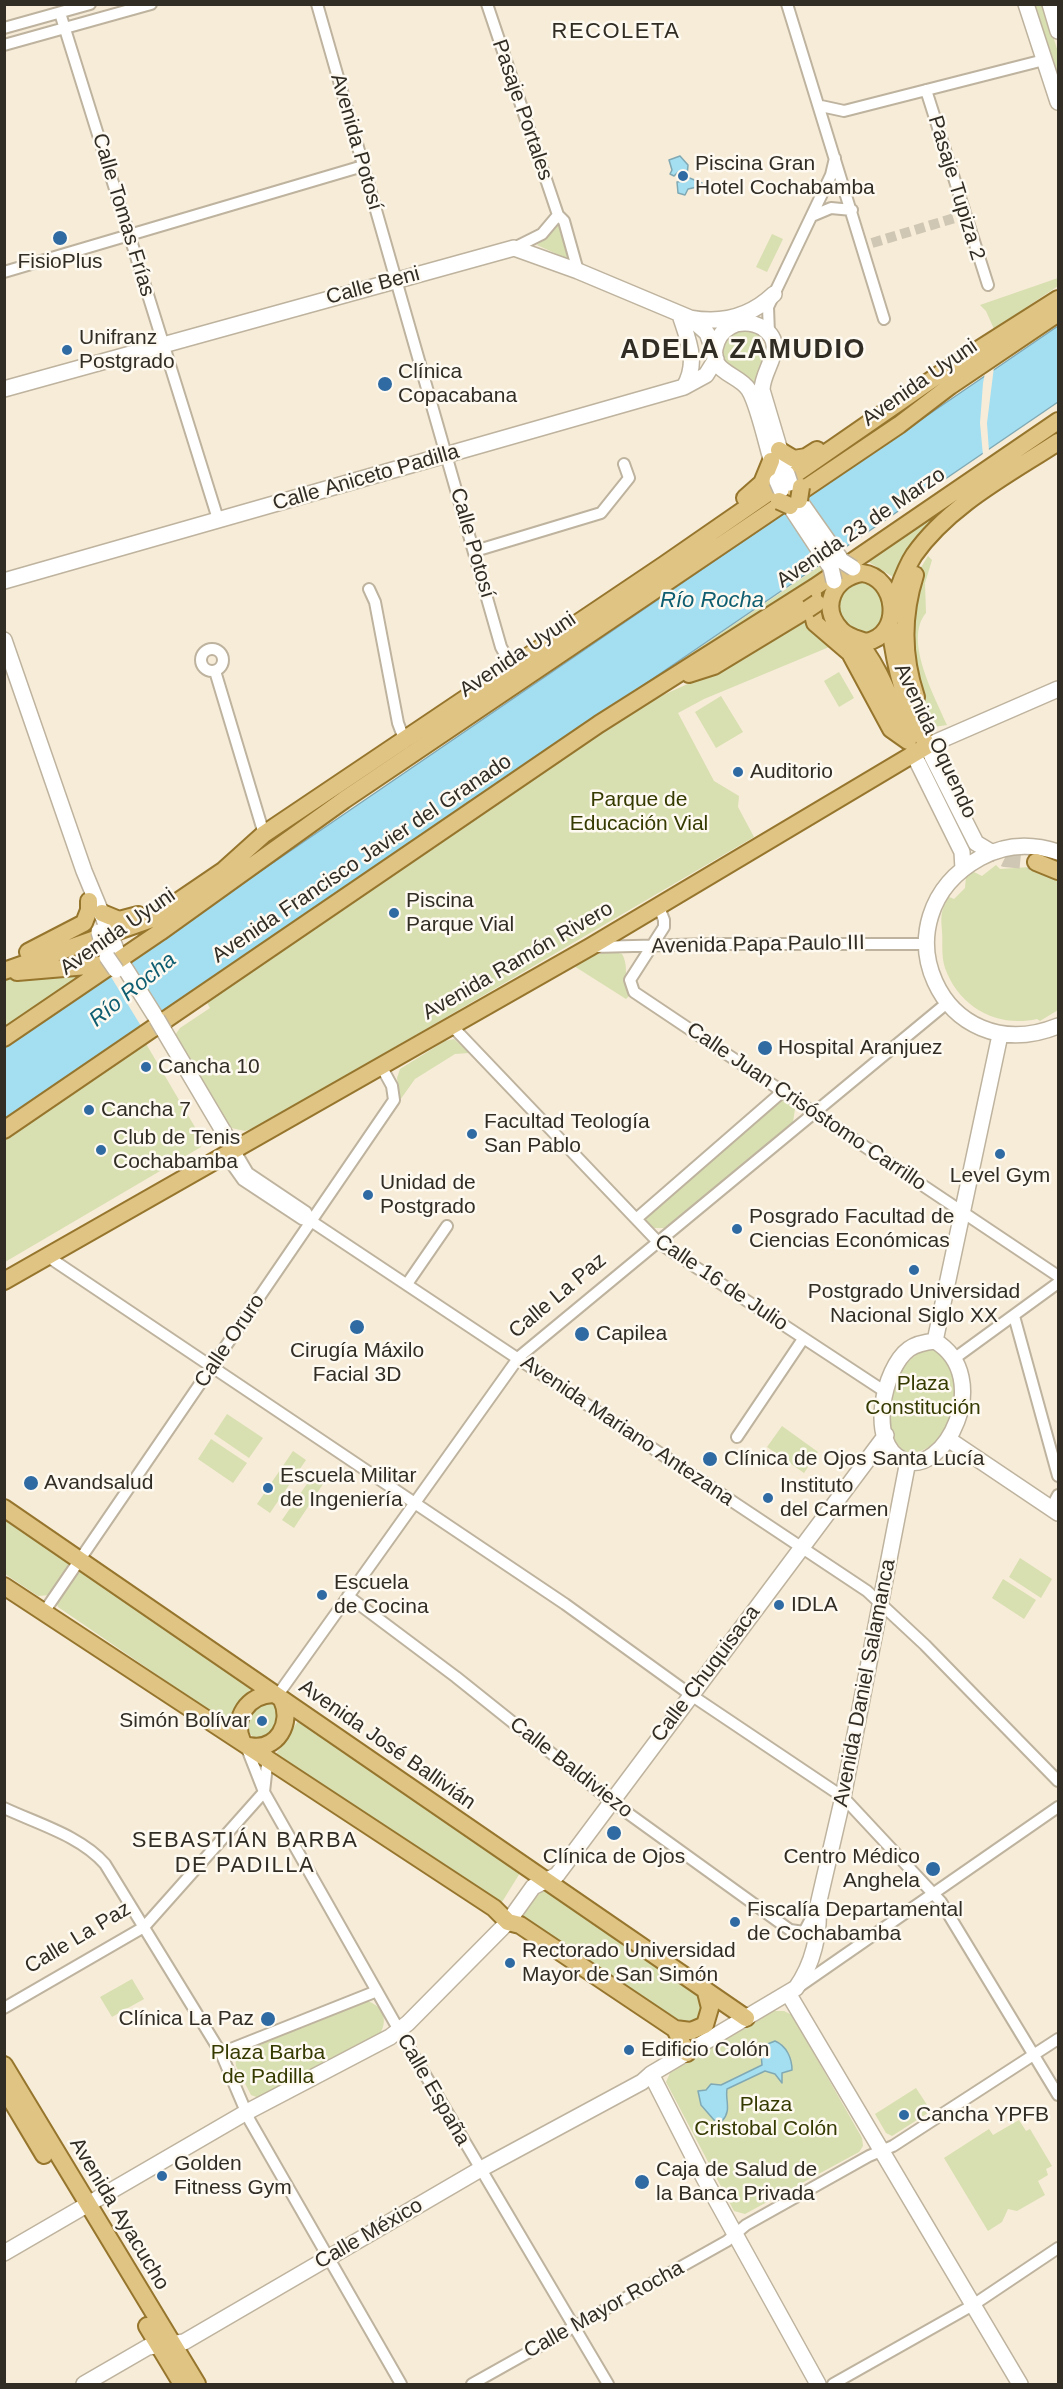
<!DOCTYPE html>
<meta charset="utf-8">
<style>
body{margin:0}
#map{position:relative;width:1063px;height:2389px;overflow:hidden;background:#f7ecd7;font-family:Helvetica,sans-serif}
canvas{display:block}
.frame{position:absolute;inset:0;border:6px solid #312d25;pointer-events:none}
</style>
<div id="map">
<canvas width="1063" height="2389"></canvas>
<div class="frame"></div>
</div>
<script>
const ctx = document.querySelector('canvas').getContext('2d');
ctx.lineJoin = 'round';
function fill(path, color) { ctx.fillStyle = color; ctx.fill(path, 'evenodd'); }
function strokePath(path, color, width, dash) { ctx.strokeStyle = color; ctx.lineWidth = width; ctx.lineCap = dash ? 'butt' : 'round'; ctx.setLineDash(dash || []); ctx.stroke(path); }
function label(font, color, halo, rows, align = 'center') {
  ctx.font = font + ' Helvetica,sans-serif'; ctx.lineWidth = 5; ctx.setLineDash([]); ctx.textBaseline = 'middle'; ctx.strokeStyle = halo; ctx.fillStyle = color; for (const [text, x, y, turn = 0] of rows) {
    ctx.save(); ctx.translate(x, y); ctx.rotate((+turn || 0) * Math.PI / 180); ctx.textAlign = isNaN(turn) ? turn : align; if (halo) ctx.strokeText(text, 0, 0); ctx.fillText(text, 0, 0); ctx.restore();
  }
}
const green = new Path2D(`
 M1032,5h11l15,47v32z
 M559,222l12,35 -3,2 -31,-14z
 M772,234l11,5 -16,33 -11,-5z
 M1058,278v8l-64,43 -8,-18 -6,-6z
 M741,329l18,6 8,15 -11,41 -34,-31c-1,-17 3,-24 19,-31z
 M984,482l-86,98 -31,-19v-2l14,-7z
 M928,556l4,4 -7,23 1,30c-23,27 9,84 21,112l-13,2 -19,-55 -5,-30 10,-73z
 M820,566l4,7 -190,119z
 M856,580l19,5 10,18 -2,23 -17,10 -21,-10c-14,-20 -4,-32 11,-46z
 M809,614l25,31 -130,54 -26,14 36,68 25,15 -1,11 16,30 -492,288 -17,6 -18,-4 -54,-89 7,-10 30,-20 -4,-7 433,-295 75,-34z
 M839,672l15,26 -15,9 -15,-26z
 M721,696l22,36 -27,16 -21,-36z
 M996,865l4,4 30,-2 28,10v133l-18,11 -3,-2c-40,9 -78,-12 -92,-51 -4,-13 -2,-25 -3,-37 -1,-13 -2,-21 7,-34l5,2 11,-11 1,-11 6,-6 10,5z
 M615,952l7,2c8,14 0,27 8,41l-4,4 -52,-33 21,-12z
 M90,972l-85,58v-49l9,-5z
 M454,1039l15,14 -14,1 -40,25 -15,21 -3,-22 3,-9 45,-28z
 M145,1042l54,92 2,13 -196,115v-125z
 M782,1097l13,12 -2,13 -128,106h-11l-12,-11z
 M924,1350h10l8,4c5,10 11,19 12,31 3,29 -14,70 -48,68 -31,-25 -17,-86 18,-103z
 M227,1414l36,24 -14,20 -35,-24z
 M782,1426l36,26 -14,21 -37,-26z
 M211,1439l36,24 -14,20 -35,-24z
 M293,1451l13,9 -36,53 -13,-9z
 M318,1468l11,7 -35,53 -12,-8z
 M4,1518l66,46 -20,31 -12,1 -33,-22z
 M1020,1558l32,21 -11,19 -32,-21z
 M82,1571l169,117 -22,36 -171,-117 -1,-3 22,-32z
 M1003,1579l33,21 -12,19 -32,-21z
 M265,1702l10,4 5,10 -8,16 -8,7 -9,-1 -9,-7c-1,-16 7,-21 19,-29z
 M298,1721l222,152 -18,29 -3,1 -223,-149z
 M542,1891l5,1 154,106 4,4 -5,20 -19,3 -157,-107 -2,-5z
 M132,1979l12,20 -32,18 -12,-20z
 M363,2000c17,3 27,17 17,34l-121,64 -8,-3 -15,-29 -1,-9 5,-7z
 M774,2011h10l8,4 70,123 1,8 -4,6 -114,62 -11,-3 -68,-129 4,-9z
 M916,2088l15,23 -39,25 -6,-3 -11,-19z
 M1019,2120l7,11 4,-2 22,37 -6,3 2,6 -10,6 7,14 -28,16 -9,-2 -6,13 -14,9 -44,-73 45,-29 4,6z`);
const water = new Path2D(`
 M680,156l8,9 -1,12 15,6v3l-14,3 -3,6 -7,-2 -1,-11 7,-1 -6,-9 -4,4 -4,-2 2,-4 -3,-10z
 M1058,326v76l-1053,719v-75z
 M775,2041c12,5 17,18 17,29l-10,3v10l-7,-9 -10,-3 -38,18c-2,12 5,21 -5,32l-8,-1 -13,-15 -3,-14 8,-1 5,-6 10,1 41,-20 -1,-12 4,-8z`);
const pier = new Path2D(`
 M994,367l-7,56 2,28 -6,5 -3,-33 3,-40 2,-10z
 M128,958l37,59 -21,14 -36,-59z`);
const streetTunnel = new Path2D(`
 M872,243l86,-26`);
const primaryTunnel = new Path2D(`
 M922,714l27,62
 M983,848l22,11 31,3`);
const street = new Path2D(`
 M317,4l184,643 10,18
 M487,4l71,211 6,6 14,50
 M787,4l97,315
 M60,13l158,506
 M4,28l86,-24
 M4,45l147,-41
 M926,90l62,195
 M821,106l23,5 200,-51
 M812,216l19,-8 21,2
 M514,248l28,-14 16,-19
 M4,272l359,-106
 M769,334l-1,-27 63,-132 4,-17
 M475,551l126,-38 28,-35 -5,-14
 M369,589l6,13 23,121 6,16
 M201 660a11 11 0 1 1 22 0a11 11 0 1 1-22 0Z
 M215,671l49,163
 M659,907l5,13v7l-34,53 4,12 424,284
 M594,947l118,-3h214
 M451,1025l208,218 225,148
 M235,1151l13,22 58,39 5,9
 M226,1156l17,24 59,39 9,2 556,370 58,54 133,136
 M636,1219l146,-127
 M47,1256l518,348 126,91 152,102 98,105 117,193
 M407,1284l40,-58
 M1014,1316l44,160
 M955,1358l103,-75
 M737,1437l66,-98
 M1051,1508l7,-13
 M348,1596l108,81 155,124 179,129 14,2 11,-21
 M44,1612l350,-512 -2,-14 -11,-20
 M277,1696l242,-339 428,-354
 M246,1746l18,46 140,247 204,345
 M4,1808c34,16 77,28 101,56l116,189 29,68 151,263
 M800,1986l258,-179
 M4,2008l140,-81 120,-135 4,-36
 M221,2053l156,-62
 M472,2384l255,-143 19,-16 123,-69 24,-10 165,-107
 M833,2384l140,-79 85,-57`);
const secondary = new Path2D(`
 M1026,4l32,98
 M1050,4l8,27
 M680,315c8,25 19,47 4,72
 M690,318c32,6 60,-1 84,-24
 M4,389l510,-141 64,23 112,47 17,15 8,22
 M775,473c-7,-21 -16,-67 -26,-83 -10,-17 -44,-17 -32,-48 3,-9 11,-15 19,-18 9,-2 19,-1 27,4 26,18 -1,40 -1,62l25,84
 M799,500l43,61
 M790,506l41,62
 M4,581l680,-194 22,-12 10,-16
 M4,640l80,231 24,58
 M913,753l49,99 1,17
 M991,852l-15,-9 -49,-97 131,-57
 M1058,852c-27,-9 -53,-8 -78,6 -107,59 -39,215 78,168
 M112,939l5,13
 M123,965l34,54
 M164,1031l71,120
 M935,1341c60,36 9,138 -32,119 -36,-16 -20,-92 6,-111 7,-5 17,-7 26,-8z
 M935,1341l65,-306
 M948,1439l110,74
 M788,1993l232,391
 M651,2074l53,104 114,206
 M4,2253l241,-140 145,-76 18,-14 100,-101 25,-35 24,-12 329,-440
 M84,2384l64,-37 36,-5 295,-172 163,-88 9,-8 145,-86c17,-24 24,-54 22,-83l25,-108 65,-336`);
const primary = new Path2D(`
 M779,450l15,9 12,-2 11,-7
 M745,498l17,-15 9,-22
 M862,573c35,4 42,62 4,69 -8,-3 -19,-5 -25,-12 -22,-23 -7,-53 21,-57z
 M915,575c-13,41 -13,81 1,122
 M813,594l-1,16 3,13 35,30 41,76 17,12
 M892,606c7,-17 12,-36 22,-51 35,-50 95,-81 144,-113
 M854,638c25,25 37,64 51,96
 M689,674l25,-8 94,-57
 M1036,862l22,9
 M102,913l17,7 19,-5
 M28,952l56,-29 5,-13v-9
 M4,971l148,-52 72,-49 40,-36 400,-269 276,-191 118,-75
 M17,972l94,-8
 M4,1038l156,-106 184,-132 555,-375 51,-39 108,-73
 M4,1130l595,-406 216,-137 243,-166
 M4,1281l586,-334 337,-201c-22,-44 -31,-72 -37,-121
 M4,1508l742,510
 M4,1586l490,322 14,14 12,3 155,104 12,24
 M242,1741c-10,-23 6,-46 31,-47
 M250,1746c27,5 43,-23 32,-46
 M675,2029l16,2 14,-6 5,-17 -4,-16
 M4,2065l193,319
 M4,2088l40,67
 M147,2326l35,58`);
const secondaryBridge = new Path2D(`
 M787,474l3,9
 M777,481l4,9
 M842,561l11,7
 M831,568l3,13
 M99,932l3,10
 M107,957l9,13
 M157,1019l7,12`);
const primaryBridge = new Path2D(`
 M799,500l2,-13
 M779,501l11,5
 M808,609l9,-6`);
const markers = [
 [683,176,6,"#2f6ba2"],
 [60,238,8,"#2f6ba2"],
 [67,350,6,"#2f6ba2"],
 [385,384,8,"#2f6ba2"],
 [738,772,6,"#2f6ba2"],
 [394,913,6,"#2f6ba2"],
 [765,1048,8,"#2f6ba2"],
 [146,1067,6,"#2f6ba2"],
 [89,1110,6,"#2f6ba2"],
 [472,1134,6,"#2f6ba2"],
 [101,1150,6,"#2f6ba2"],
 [1000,1154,6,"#2f6ba2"],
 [368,1195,6,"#2f6ba2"],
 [737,1229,6,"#2f6ba2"],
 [914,1270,6,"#2f6ba2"],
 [357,1327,8,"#2f6ba2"],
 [582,1334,8,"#2f6ba2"],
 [710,1459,8,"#2f6ba2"],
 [31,1483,8,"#2f6ba2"],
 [268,1488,6,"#2f6ba2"],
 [768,1498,6,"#2f6ba2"],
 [322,1595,6,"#2f6ba2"],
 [779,1605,6,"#2f6ba2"],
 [262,1721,6,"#2f6ba2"],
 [614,1833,8,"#2f6ba2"],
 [933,1869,8,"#2f6ba2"],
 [735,1922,6,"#2f6ba2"],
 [510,1963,6,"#2f6ba2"],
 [268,2019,8,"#2f6ba2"],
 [629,2050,6,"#2f6ba2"],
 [904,2115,6,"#2f6ba2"],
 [162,2176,6,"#2f6ba2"],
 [642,2182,8,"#2f6ba2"]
];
const streetNames = [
 ["Pasaje Portales",522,110,71],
 ["Avenida Potosí",356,142,74],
 ["Pasaje Tupiza 2",956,188,73],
 ["Calle Tomas Frías",123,215,73],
 ["Calle Beni",373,286,-15],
 ["Avenida Uyuni",920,383,-35],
 ["Calle Aniceto Padilla",366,478,-16],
 ["Avenida 23 de Marzo",861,528,-34],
 ["Calle Potosí",472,543,74],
 ["Avenida Uyuni",518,655,-34],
 ["Avenida Oquendo",935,741,65],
 ["Avenida Francisco Javier del Granado",362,859,-34],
 ["Avenida Uyuni",118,932,-35],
 ["Avenida Papa Paulo III",758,945,-1],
 ["Avenida Ramón Rivero",518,961,-30],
 ["Calle Juan Crisóstomo Carrillo",806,1107,34],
 ["Calle 16 de Julio",721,1283,34],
 ["Calle La Paz",558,1296,-40],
 ["Calle Oruro",230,1341,-56],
 ["Avenida Mariano Antezana",627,1431,34],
 ["Calle Chuquisaca",706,1674,-53],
 ["Avenida Daniel Salamanca",865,1683,-79],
 ["Avenida José Ballivián",387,1745,35],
 ["Calle Baldiviezo",571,1768,38],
 ["Calle La Paz",78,1938,-31],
 ["Calle España",433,2090,60],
 ["Avenida Ayacucho",119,2214,59],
 ["Calle México",369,2234,-30],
 ["Calle Mayor Rocha",604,2310,-29]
];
const poiNames = [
 ["Piscina Gran",695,164],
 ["Hotel Cochabamba",695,188],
 ["FisioPlus",60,262,"center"],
 ["Unifranz",79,338],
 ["Postgrado",79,362],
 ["Clínica",398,372],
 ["Copacabana",398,396],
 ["Auditorio",750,772],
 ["Piscina",406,901],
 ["Parque Vial",406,925],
 ["Hospital Aranjuez",778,1048],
 ["Cancha 10",158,1067],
 ["Cancha 7",101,1110],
 ["Facultad Teología",484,1122],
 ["San Pablo",484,1146],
 ["Club de Tenis",113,1138],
 ["Cochabamba",113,1162],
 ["Level Gym",1000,1176,"center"],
 ["Unidad de",380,1183],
 ["Postgrado",380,1207],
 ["Posgrado Facultad de",749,1217],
 ["Ciencias Económicas",749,1241],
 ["Postgrado Universidad",914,1292,"center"],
 ["Nacional Siglo XX",914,1316,"center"],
 ["Capilea",596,1334],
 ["Cirugía Máxilo",357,1351,"center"],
 ["Facial 3D",357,1375,"center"],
 ["Clínica de Ojos Santa Lucía",724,1459],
 ["Escuela Militar",280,1476],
 ["de Ingeniería",280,1500],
 ["Avandsalud",44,1483],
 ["Instituto",780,1486],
 ["del Carmen",780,1510],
 ["Escuela",334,1583],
 ["de Cocina",334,1607],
 ["IDLA",791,1605],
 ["Simón Bolívar",250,1721,"right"],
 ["Clínica de Ojos",614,1857,"center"],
 ["Centro Médico",920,1857,"right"],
 ["Anghela",920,1881,"right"],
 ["Fiscalía Departamental",747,1910],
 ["de Cochabamba",747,1934],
 ["Rectorado Universidad",522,1951],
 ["Mayor de San Simón",522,1975],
 ["Clínica La Paz",254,2019,"right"],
 ["Edificio Colón",641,2050],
 ["Cancha YPFB",916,2115],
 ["Golden",174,2164],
 ["Fitness Gym",174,2188],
 ["Caja de Salud de",656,2170],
 ["la Banca Privada",656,2194]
];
const parkNames = [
 ["Parque de",639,800],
 ["Educación Vial",639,824],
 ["Plaza",923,1384],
 ["Constitución",923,1408],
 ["Plaza Barba",268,2053],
 ["de Padilla",268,2077],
 ["Plaza",766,2105],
 ["Cristobal Colón",766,2129]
];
const neighbourhoodNames = [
 ["RECOLETA",616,32],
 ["SEBASTIÁN BARBA",245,1841],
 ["DE PADILLA",245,1866]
];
const waterNames = [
 ["Río Rocha",712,601],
 ["Río Rocha",133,990,-39]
];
const districtNames = [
 ["ADELA ZAMUDIO",743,351]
];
fill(green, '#d8dfb1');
fill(water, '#a3def1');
strokePath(water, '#81a9b4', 1.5);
fill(pier, '#f7ecd7');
strokePath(streetTunnel, '#cfc6b3', 10, [10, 5]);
strokePath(primaryTunnel, '#cfc6b3', 16, [16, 8]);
strokePath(street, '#beb39e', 14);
strokePath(secondary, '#beb39e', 18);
strokePath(primary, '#96752d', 20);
strokePath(street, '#fff', 10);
strokePath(secondary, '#fff', 15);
strokePath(primary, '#e0c484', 16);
strokePath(secondaryBridge, '#beb39e', 18, []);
strokePath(primaryBridge, '#96752d', 20, []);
strokePath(secondaryBridge, '#fff', 15);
strokePath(primaryBridge, '#e0c484', 16);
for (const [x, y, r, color] of markers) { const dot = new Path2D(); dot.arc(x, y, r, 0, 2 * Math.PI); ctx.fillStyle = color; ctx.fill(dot); strokePath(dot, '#fefaf1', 2); }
label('21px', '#312d25', '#fefaf1', streetNames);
label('21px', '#312d25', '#fefaf1', poiNames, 'left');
label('21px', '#353a00', '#fefaf1', parkNames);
ctx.letterSpacing = '1.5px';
label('22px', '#312d25', '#fefaf1', neighbourhoodNames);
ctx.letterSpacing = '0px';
label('italic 22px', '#0e5d70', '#fefaf1', waterNames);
ctx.letterSpacing = '1.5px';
label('bold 27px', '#312d25', '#fefaf1', districtNames);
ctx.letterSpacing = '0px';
</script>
